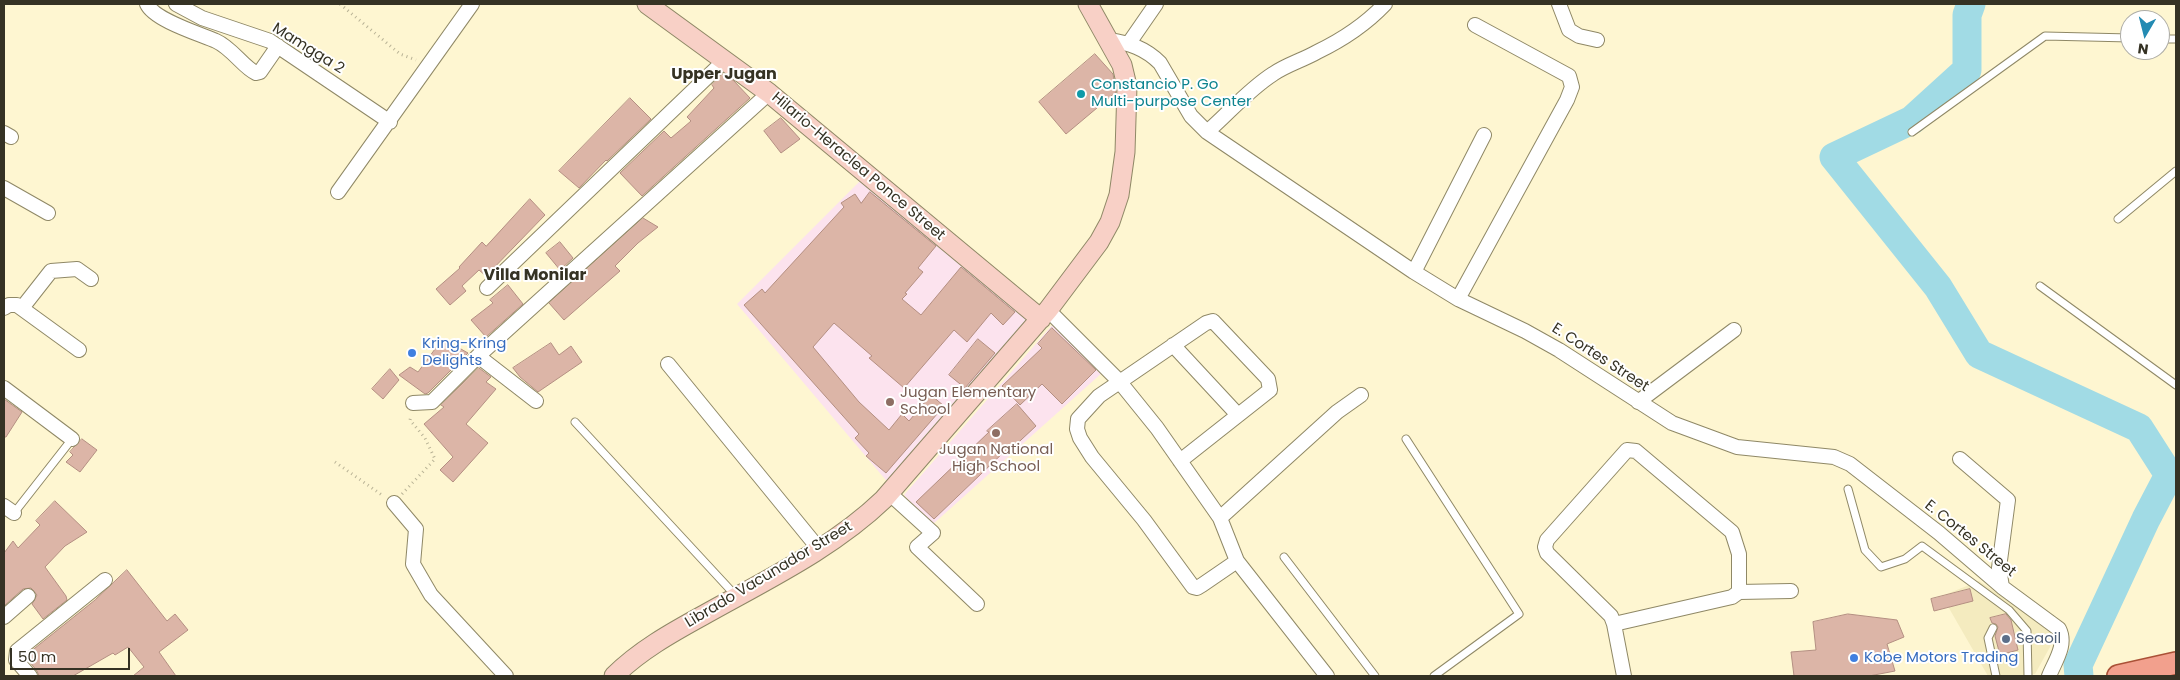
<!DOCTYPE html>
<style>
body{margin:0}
#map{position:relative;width:2180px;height:680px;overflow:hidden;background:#fef6d1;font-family:Poppins,sans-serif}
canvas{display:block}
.frame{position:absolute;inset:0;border:5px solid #353224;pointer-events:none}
.north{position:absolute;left:2120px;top:10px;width:50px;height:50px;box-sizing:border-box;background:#fff;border:1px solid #aeada7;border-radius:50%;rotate:188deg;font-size:14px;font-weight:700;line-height:20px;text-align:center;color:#353224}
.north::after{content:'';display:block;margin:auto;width:18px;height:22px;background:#248bb3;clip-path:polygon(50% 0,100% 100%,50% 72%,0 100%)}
.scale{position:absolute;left:10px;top:648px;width:120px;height:22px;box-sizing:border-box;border:2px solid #353224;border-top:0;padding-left:6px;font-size:15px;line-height:18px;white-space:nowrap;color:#353224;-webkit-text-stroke:4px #fff;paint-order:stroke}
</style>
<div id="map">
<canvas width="2180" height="680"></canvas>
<div class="frame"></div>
<div class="north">N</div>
<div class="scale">50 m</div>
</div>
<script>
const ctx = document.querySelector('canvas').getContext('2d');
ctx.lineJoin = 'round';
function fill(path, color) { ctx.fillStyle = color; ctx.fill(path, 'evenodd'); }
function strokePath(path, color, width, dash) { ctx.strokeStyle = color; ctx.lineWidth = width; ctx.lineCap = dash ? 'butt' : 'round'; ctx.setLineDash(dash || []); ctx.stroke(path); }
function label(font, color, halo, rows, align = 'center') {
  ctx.font = font + ' Poppins,sans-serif'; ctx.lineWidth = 4; ctx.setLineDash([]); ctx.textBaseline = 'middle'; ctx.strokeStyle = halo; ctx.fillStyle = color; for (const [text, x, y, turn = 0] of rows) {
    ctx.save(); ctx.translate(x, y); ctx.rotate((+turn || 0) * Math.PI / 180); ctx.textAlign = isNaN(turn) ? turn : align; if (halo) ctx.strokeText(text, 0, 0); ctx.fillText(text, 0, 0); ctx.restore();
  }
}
const built = new Path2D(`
 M1979,581l73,49 -2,17 -15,27 -13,2h-34l-46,-80z`);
const education = new Path2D(`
 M862,179l169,140 -141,166 -153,-181z
 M1054,323l49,49 -171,153 -28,-30z`);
const river = new Path2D(`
 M1971,4l-4,11v55l-55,50 -78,37 104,130 41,67 160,74 30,47 -23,44 -68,146 1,11`);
const building = new Path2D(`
 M1095,54l18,20 3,18 -50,42 -27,-32z
 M723,74l5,6 2,-2 4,3 16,17 -108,98 -22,-23 44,-42 7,7 20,-17 -4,-4 27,-29 -2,-3z
 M630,98l21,21 -44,42 -1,-1 -27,28 -20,-17z
 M781,118l19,21 -19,14 -17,-22z
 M870,192l66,54 -18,22 5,4 -18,21 2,1 -5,5 19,16 40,-48 54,45 -12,13 -12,-12 -24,29 -13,-12 -50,58 -35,-30 3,-2 -38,-33 -21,24 46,55 30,28 13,-16 7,7 22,-26 13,11 -58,67 -20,-17 3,-3 -14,-15 4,-4 -115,-129 18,-16 3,4 79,-86 -3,-4 14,-9 6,9z
 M530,199l15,16 -59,61 -7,-6 -17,16 4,5 -16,14 -14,-16 24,-21 -1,-1 23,-25 4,4z
 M643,218l15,9 -20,16 -23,23 5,5 -56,49 -15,-17z
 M560,242l13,16 -13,12 -14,-17z
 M508,285l15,19 -37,33 -15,-17 22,-17 -3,-3z
 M1052,328l44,42 -34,34 -20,-20 -22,21 -18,-19 40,-38 -4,-4z
 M978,339l17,14 -30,35 -16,-13z
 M445,340l23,13 -40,40 -3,1 -26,-19 11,-8 8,5 20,-27z
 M551,343l8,12 12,-9 11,16 -44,30 -18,-15 -7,-9z
 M479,368l12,9 -5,5 10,7 -30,35 22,19 -35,39 -13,-12 13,-13 -29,-33 20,-17 -3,-2z
 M390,369l9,11 -16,19 -11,-10z
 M4,399l18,13 -16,25h-2z
 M1017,404l19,22 -29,27 -2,-2 -71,68 -18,-17 73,-70 -2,-1z
 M82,439l15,11 -17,22 -14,-10 7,-7 -3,-3z
 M55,501l32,31 -22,14 -20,21 21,29 1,4 -24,19 -11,-15 5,-9 -6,-7 -8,1 -19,17v-53l9,-12 5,7 22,-23 -4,-4z
 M127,570l40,51 8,-7 13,16 -29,22 17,24h-43l11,-9 -16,-20 -13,8 -2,-2 -40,23h-34l-2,-5 -12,-15 70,-56z
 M1970,589l3,12 -39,10 -3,-12z
 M1848,614l49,6 7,17 -17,7 8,27 -26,5h-75l-3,-24 25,-2 -3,-28z
 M2006,614l5,6 7,30 -18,5 -5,-19 3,-9 -2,-3 -4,-1 -2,-5z`);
const path = new Path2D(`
 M340,4l60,50 16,6
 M335,462l47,33
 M402,494l33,-35 -10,-21 -15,-18 1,-4`);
const lane = new Path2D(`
 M2160,39h16
 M1912,132l133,-96 85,2
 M2118,219l58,-48
 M2040,286l136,99
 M575,422l161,174
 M1406,439l113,175 -85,62
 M1848,489l17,61 16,17 24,-8 17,-13 87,64 18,21 1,45
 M14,513l58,-74
 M1284,557l91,119
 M1993,628l-5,10 8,38`);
const street = new Path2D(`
 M147,4c7,16 53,30 69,37 16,7 28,27 40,32l4,-1 18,-26
 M176,4l26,14 68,23 120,81
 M1559,4l10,26 10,6 18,4
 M1109,40c20,3 36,8 51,23l31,53 16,16 207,140 44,27 67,32 34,19 113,73 65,24 97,10 16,7 89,69 63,54 57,42c8,16 -4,32 -10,47
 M1129,43l27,-39
 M1207,132c22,-19 41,-42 66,-58 13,-9 30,-14 44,-22 25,-12 49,-28 68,-48
 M4,133l7,4
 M4,188l44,25
 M338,192l134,-188
 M1414,272l70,-137
 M487,288l238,-228
 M1458,299l109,-199 5,-13 -3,-11 -94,-51
 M4,308l5,-3h8l62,45
 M22,308l29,-37 26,-2 14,10
 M1048,310l71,71 38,47 63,90 17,43 90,115
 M1173,345l65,70
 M478,356l58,45
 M668,364l151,185
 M4,388l68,51
 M1638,402l96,-72
 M413,403l19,-1 46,-46 291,-263
 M1960,459l48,41 -9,68 3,19
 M1180,461l90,-71 -2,-11 -55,-58 -7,2 -107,73 -21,23 -1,10 3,9 12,19 52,63 49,67 4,1 5,-3 35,-24
 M889,493l44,40 -16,14 60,57
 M394,503l22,26 -3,35 11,19 7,12 75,81
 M4,506l10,7
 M1220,518l117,-106 24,-17
 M4,617l24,-21
 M1614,624l118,-27 7,-5 52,-1
 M30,676l-14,-16 1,-9 88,-71
 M1624,676l-10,-52 -3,-8 -64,-63 -2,-6 2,-7 80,-90 9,1 96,81 7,22v38`);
const secondary = new Path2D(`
 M647,4l122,89 272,226
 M614,676c25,-25 57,-43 88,-60 62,-35 130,-67 182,-117l164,-189 51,-68 11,-20 9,-27 6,-43 2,-66 -5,-21 -34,-61`);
const primary = new Path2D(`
 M2118,676l58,-13`);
const markers = [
 [1081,94,5,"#0f9aa8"],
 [412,353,5,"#3f7fe0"],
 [890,402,5,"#8d6e63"],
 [996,433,5,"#8d6e63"],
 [2006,639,5,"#5c6f8a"],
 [1854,658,5,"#3f7fe0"]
];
const streetNames = [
 ["Mamgga 2",308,49,32],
 ["Hilario-Heraclea Ponce Street",858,167,40],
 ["E. Cortes Street",1600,358,33],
 ["E. Cortes Street",1970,539,39],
 ["Librado Vacunador Street",769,575,-31]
];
const cultureNames = [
 ["Constancio P. Go",1091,85],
 ["Multi-purpose Center",1091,102]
];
const shopNames = [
 ["Kring-Kring",422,344],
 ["Delights",422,361],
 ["Kobe Motors Trading",1864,658]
];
const educationNames = [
 ["Jugan Elementary",900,393],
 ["School",900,410],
 ["Jugan National",996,450,"center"],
 ["High School",996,467,"center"]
];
const serviceNames = [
 ["Seaoil",2016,639]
];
const neighbourhoodNames = [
 ["Upper Jugan",724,75],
 ["Villa Monilar",535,276]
];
fill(built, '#f4ebbf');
fill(education, '#fce3ee');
strokePath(river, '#a1dbe5', 29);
fill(building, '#dcb5a7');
strokePath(building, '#b48f82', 1);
strokePath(lane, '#8f8866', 9);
strokePath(street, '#8f8866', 16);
strokePath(secondary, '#8f8866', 21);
strokePath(primary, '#aa5137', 24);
strokePath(path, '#b9b396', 3, [1, 4]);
strokePath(lane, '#fff', 7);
strokePath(street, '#fff', 14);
strokePath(secondary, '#f8d0c6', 19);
strokePath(primary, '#f2a08d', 21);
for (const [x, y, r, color] of markers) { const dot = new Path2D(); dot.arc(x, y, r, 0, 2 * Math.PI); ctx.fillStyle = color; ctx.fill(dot); strokePath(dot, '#fff', 2); }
label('15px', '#353224', '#fff', streetNames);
label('15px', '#0d838f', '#fff', cultureNames, 'left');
label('15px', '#366cbe', '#fff', shopNames, 'left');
label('15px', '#785e54', '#fff', educationNames, 'left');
label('15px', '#4e5e75', '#fff', serviceNames, 'left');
label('bold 16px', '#353224', '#fff', neighbourhoodNames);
</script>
